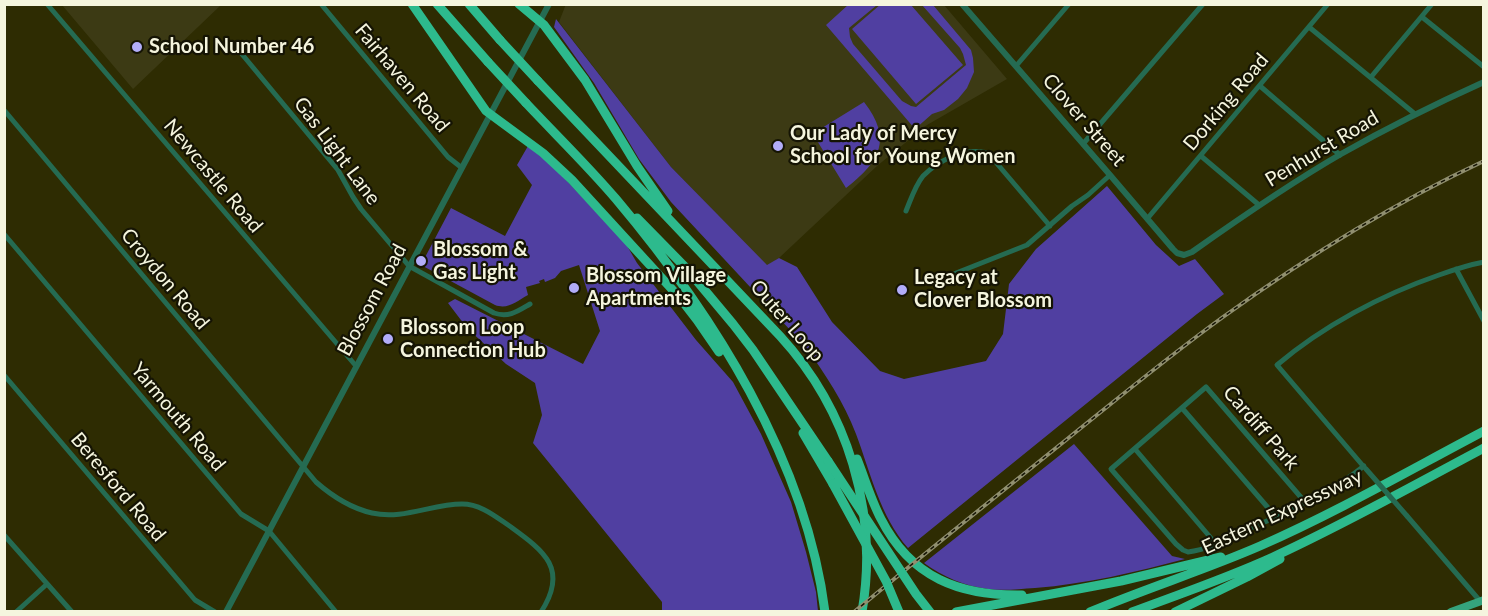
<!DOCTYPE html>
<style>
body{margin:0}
#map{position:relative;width:1488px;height:616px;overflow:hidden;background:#2e2c02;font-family:Lato,sans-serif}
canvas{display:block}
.frame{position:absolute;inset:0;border:6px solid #f5f5de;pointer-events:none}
</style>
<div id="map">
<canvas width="1488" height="616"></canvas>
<div class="frame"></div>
</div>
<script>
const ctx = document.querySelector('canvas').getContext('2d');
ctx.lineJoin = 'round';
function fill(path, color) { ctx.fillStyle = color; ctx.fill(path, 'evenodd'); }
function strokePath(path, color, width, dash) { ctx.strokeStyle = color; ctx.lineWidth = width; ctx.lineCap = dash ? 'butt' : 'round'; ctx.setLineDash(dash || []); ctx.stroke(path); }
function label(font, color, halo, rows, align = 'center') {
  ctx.font = font + ' Lato,sans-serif'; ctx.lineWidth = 4.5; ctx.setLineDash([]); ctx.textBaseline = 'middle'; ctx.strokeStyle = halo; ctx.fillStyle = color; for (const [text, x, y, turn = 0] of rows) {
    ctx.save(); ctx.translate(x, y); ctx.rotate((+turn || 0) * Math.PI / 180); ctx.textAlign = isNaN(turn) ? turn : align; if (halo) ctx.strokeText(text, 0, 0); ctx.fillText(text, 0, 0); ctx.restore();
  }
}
const built = new Path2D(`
 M566,4l378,1 63,74 -80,46 -50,41 -98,92 -12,8 -96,-99 -112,-145z
 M62,5h159l-88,84z`);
const green = new Path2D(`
 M881,4l30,1 52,60 -47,39 -64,-75z
 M848,5h29l-28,23 1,9 3,7 49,57 9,5 5,1 50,-42 -3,-11 -3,-6 -38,-43h11l38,45 2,8 1,14 -7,16 -9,11 -14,11 -12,4 -17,15 -89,-104z
 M556,19l115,148 96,98 12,-7 18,9 35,55 48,49 24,8 82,-18 17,-27 6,-50 27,-35 71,-63 49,59 23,21 16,-7 29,35 -27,20 -289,234c-28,-32 -37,-74 -52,-114 -12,-32 -31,-60 -51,-88l-134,-144 -32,-43 -45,-76 -40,-56z
 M864,102c29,37 16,60 -18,86l-30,-49 1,-8z
 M528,146l24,19 74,79 11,19 59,77 37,42 28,52 30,68 15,50 10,40 2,19h-156v-9l-129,-159 9,-28 -7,-32 -29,-19 -39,-36 -19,-25 7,-4 128,65 17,-33 -21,-66 -18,6 -6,7 -10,4 -1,-3 -5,2 1,2 -14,4 2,8c-11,6 -20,15 -33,10l-74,-40 30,-57 54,28 27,-51 -15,-20z
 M1074,444l98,112 13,3c-49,13 -99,25 -150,29 -16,1 -31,3 -47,1 -23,-3 -45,-12 -64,-26z`);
const minor = new Path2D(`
 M47,4l309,362
 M321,4l127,153 14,11
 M1422,17l62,50
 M1309,27l106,87
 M241,53l97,117 15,27 8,12 48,57 85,47c15,5 24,-2 36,-9
 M1016,66l53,-62
 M1371,77l61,-73
 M1260,86l80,69
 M4,110l312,372c16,14 34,26 56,31 31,7 60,-9 90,-9 19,0 34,13 49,23 33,24 58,42 30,85
 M1083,144l120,-140
 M1201,156l58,49
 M906,211c5,-12 9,-25 17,-35 16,-16 42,-29 65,-23l62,73
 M1147,219l181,-215
 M4,234l237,280 28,17 67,81
 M1456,269l28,52
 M946,277l81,-32 45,-39 16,-11 22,-20
 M4,375l191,225 20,12
 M1182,408l94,109
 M1135,449l81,95
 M1364,467l-87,-102c46,-39 104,-70 162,-90 14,-5 29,-10 45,-13
 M1305,502l-99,-115 -95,82 65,75 7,6 5,2c22,-3 41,-14 61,-23 38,-17 82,-36 115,-63
 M1407,516l73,85
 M4,535l68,77
 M16,612l31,-28`);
const tertiary = new Path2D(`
 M962,4l148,171 63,74 4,4 7,2 8,-3c48,-34 97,-68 149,-98 46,-26 94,-50 143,-72
 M226,612l323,-608`);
const primary = new Path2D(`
 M1451,612l33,-12`);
const motorway = new Path2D(`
 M412,4l74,107 57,42 29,27 108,118 17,22 22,32
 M437,4l51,58
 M469,4l31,36
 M519,4l25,21 41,55 52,86 31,45
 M538,81l242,255c68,74 99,176 82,276
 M526,103c30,32 62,63 90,96 97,115 190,261 209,413
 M637,218l50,51 46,55 20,26 75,111
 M803,433l30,51
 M857,459c8,20 14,41 24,60 30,59 79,77 141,76
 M956,612l165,-31 100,-24
 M1090,612c57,-24 115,-42 170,-66 77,-34 150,-76 224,-115
 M1132,612c48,-18 95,-34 141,-55 72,-33 141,-72 211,-109
 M1175,612l72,-35 33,-18`);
const rail = new Path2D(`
 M854,612c70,-58 141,-115 212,-172 51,-41 103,-84 157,-123 82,-59 169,-113 261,-156`);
const minorBridge = new Path2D(`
 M1366,469l41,47`);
const motorwayBridge = new Path2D(`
 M500,40l38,41
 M488,62l38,41
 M828,461l88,133 14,18
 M833,484l53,97 13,31`);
const markers = [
 [137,47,6,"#b2adf9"],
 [778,146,6,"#b2adf9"],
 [421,261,6,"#b2adf9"],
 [574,288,6,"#b2adf9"],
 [902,290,6,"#b2adf9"],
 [388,339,6,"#b2adf9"]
];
const poiNames = [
 ["School Number 46",149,47],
 ["Our Lady of Mercy",790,134],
 ["School for Young Women",790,157],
 ["Blossom &",433,250],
 ["Gas Light",433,273],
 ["Blossom Village",586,276],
 ["Apartments",586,299],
 ["Legacy at",914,278],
 ["Clover Blossom",914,301],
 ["Blossom Loop",400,328],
 ["Connection Hub",400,351]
];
const streetNames = [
 ["Fairhaven Road",402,78,50],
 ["Dorking Road",1226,102,-50],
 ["Clover Street",1084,120,49],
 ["Penhurst Road",1322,149,-31],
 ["Gas Light Lane",337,151,53],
 ["Newcastle Road",213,176,50],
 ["Croydon Road",165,279,50],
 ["Blossom Road",372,300,-62],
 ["Outer Loop",787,321,49],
 ["Yarmouth Road",178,417,50],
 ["Cardiff Park",1261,428,49],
 ["Beresford Road",118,487,50],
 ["Eastern Expressway",1282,512,-25]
];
fill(built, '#3c3a14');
fill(green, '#503fa1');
strokePath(minor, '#256b52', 5);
strokePath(tertiary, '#256b52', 6);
strokePath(primary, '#35a37d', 8);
strokePath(motorway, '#2dba8d', 9);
strokePath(rail, '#908f6f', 4);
strokePath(rail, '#151404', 1.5, [4.5]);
strokePath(minorBridge, '#256b52', 5);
strokePath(motorwayBridge, '#2dba8d', 9);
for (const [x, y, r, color] of markers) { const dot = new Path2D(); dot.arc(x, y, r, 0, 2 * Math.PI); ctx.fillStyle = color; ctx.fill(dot); strokePath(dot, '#151404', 2); }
label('bold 20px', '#f5f5de', '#151404', poiNames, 'left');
label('20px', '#f5f5de', '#151404', streetNames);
</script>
